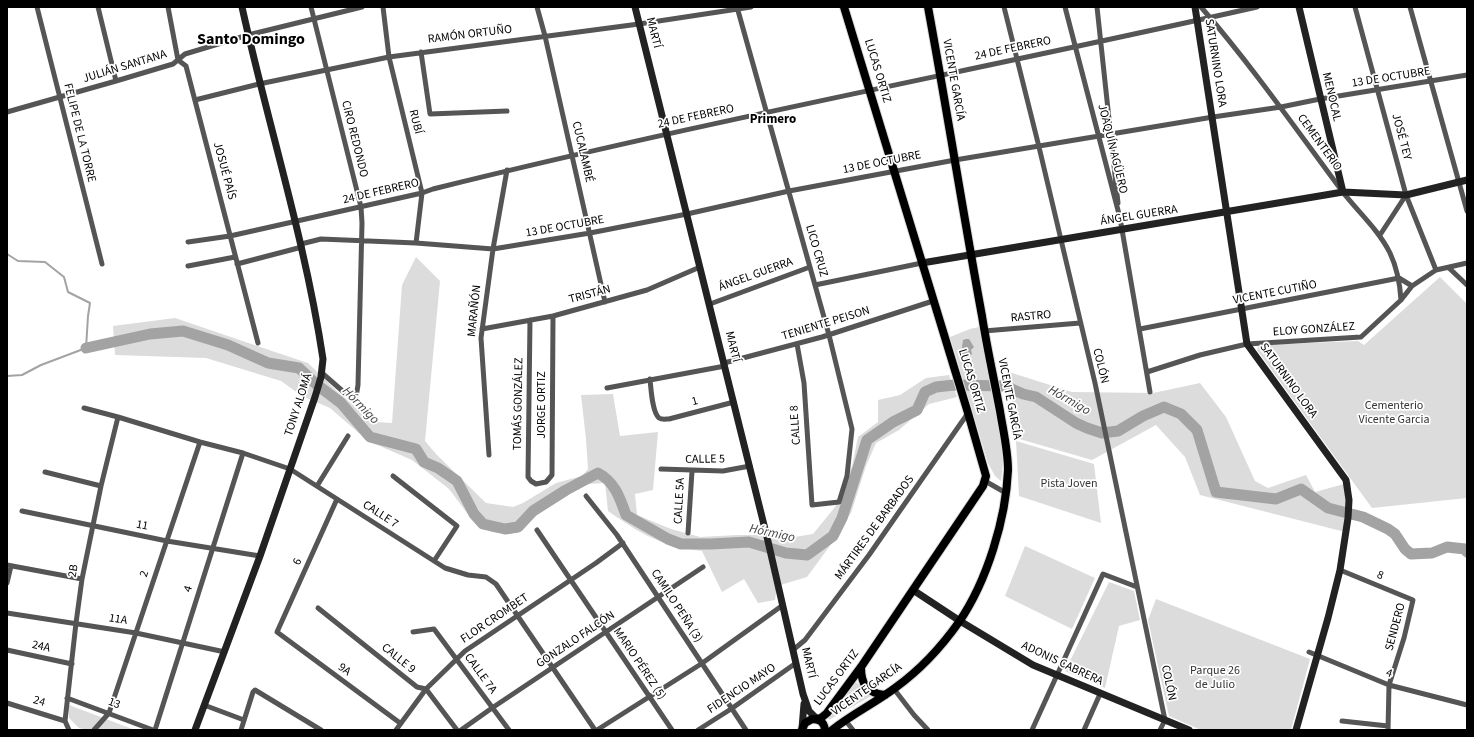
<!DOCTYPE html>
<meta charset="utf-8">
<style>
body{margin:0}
#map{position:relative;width:1474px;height:737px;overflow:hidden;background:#fff;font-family:"Source Sans 3",sans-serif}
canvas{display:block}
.frame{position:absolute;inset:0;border:8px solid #000;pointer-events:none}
</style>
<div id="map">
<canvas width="1474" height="737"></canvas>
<div class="frame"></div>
</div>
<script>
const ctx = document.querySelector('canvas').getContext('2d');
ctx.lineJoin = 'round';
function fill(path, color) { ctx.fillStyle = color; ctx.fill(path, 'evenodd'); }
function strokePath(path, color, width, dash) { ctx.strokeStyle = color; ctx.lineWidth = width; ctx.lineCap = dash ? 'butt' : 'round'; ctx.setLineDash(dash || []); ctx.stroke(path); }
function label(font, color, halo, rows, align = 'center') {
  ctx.font = font + ' "Source Sans 3",sans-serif'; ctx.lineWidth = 3.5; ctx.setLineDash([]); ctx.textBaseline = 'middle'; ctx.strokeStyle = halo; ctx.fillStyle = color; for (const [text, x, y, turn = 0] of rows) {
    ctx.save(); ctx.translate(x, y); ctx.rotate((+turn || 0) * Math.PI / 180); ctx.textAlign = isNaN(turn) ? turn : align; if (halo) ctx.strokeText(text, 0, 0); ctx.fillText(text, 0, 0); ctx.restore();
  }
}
const green = new Path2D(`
 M416,257l24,24 -15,160 11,13 50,49 27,4 10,-4 33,-20 26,-7 6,-7 -2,-30 -5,-44 32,-1 7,42 38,-4 -5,58 -18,4 2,21 34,14 29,8 37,-2h23l22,4 31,-5 22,-27 17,-41 6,-29 20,-15v-22l22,-5 26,-17 23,-3 8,22 -28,7 -30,26 -23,13 -10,23 -15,47 -22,34 -22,30 -30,9 -2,14 -17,3 -14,-24 -22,13 -20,-41c-42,-5 -61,-17 -94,-40l-3,-28 -18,1 -46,27 -30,23 -20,-2 -21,-15 -21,-28 -37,-29 -44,-19 -38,-33 -28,-12 -21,-15 -75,-23 -91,-3 -2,-29 62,-8 100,34 33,11 33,32 34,27 17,1 10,-138z
 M1440,277l27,27v194l-95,10 -115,-158 2,-5 99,-4 6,4z
 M979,327c6,26 11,52 16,78 5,25 11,51 6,76l-6,-5 -7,-13 -38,-126 20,-8z
 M1009,372l63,20 81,1 47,-10 26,34 29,64 13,7 38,-13 9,17 36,-10 -2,51 -149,-38 -15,-38 -29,-32 -64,35 -76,-22z
 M1016,441l78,23 7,59 -82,-27z
 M1025,546l70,32 -23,51 -67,-33z
 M1109,582l25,9 6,29 -21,6 -14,62 -40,-17z
 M1156,599l154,60 -19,71h-90l-32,-14 -21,-96z
 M855,681l16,15 -42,24 -1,-2z
 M69,705l66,25h-48l-8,-2 -10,-10z`);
const water = new Path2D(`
 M966,339h3l5,8 -3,3 1,4 -3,2 1,5 -3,3 -3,-3v-5l-3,-1 2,-15z`);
const stream = new Path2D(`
 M7,254l11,7 27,1 19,15 4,15 22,11 -2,13 -2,32 -45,17 -19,10 -15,1`);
const river = new Path2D(`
 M86,348l64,-14 33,-3 45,14 40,18 31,5 17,16 25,19 29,34 46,12 8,13 14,6 19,13 17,33 9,10 22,5 13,-2 15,-16 33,-21 32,-17c17,9 22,25 28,42l42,24 13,5h30l38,-2 37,11 21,2 26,-19 9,-18 25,-78 26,-18 24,-12 8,-18 11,-5 18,-2 51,1 18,8 13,3 40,26 11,5 15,5 16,-2 25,-15 21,-9 17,7 16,16 19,62 60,7 25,-10 27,19 35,9 25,12 7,5 10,15 6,5 21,-1 15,-6 18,2 2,3`);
const street = new Path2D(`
 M37,7l65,257
 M98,7l18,74
 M168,7l10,53 8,6 72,277
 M311,7l50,200 1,16 -4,162 -2,12 -10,-3 -24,-21
 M383,7l6,50 33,136 -6,50
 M537,7l8,29 60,266
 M737,7l92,328 23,94 -5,47 -8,26 -27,3 -8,-122 -7,-39
 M1004,7l35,140 56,236 70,337 -5,10
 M1065,7l55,211 30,174
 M1097,7l21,196
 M1201,7c51,59 95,122 141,184 16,21 36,38 48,62 7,15 10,31 11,47
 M1355,7l51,188 30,75
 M1410,7l57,204
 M421,52l9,62 77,-3
 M195,100l64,-16 130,-27 250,-33 112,-17
 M7,112l109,-31 57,-17 12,-10 63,-19 114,-28
 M1380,235l26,-40
 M188,242l42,-6 192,-43 11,-4c273,-68 549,-120 824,-182
 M301,244l20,-5 95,4 77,6 97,-16 97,-19 102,-23 166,-31 258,-43 68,-10 39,-8 147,-24
 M237,264l65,-17
 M188,266l47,-9
 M1449,268l18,17
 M815,285l107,-22
 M710,304l100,-37
 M530,320l-2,157 3,4 5,3 10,-2 6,-7 1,-159
 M482,329l71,-13 94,-26 53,-23
 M1140,329l259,-51 13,8
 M984,331l96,-8
 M724,363l98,-26 111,-36
 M1147,372l53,-17 47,-11 114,-7 40,-37 11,-14 24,-16 31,-7
 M650,379c1,9 2,33 9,39 3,2 7,1 10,1l65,-17
 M607,388l118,-22
 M84,408l34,9 82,25 43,11 47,16 155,99 23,7 18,2 10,7 99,146
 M489,455l-8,-117 12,-89 14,-79
 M661,469l62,2 27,-5
 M45,472l56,14
 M393,476l64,50 -23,35
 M985,481l21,12
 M317,486l31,-50
 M586,496l31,39 129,195
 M337,499l-60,133 123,91
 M22,511l145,30 93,15
 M537,530l135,200
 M688,533l4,-62
 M7,565l75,14
 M1340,570l73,30 -9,38 -15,47 -1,45
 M7,583l4,-17
 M318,608l99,79 9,2 31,41
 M7,613l129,20 89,19
 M413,632l21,-3 75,101
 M7,650l65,14
 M793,650l12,-10 64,-85 99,-142
 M1309,652l80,33 78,20
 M894,689l20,26 14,15
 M67,698l86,32
 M7,703l58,18
 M204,705l40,15
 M845,720l8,10
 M1342,721l46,5
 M69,730l-4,-9 11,-98 6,-44 19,-93 17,-69
 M94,730l15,-17 91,-271
 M155,730l88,-277
 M241,730l12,-38 2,-2 66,40
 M396,730l30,-41 39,-38 131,-88 27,-20
 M461,730l31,-22 211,-141
 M597,730l104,-66 82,-59
 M698,730l33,-21 65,-46
 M1032,730l71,-156 34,13
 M1084,730l16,-36`);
const secondary = new Path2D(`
 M635,7l132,530 36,157 6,17 8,8
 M1195,7l52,337 99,136 3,20 -1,18 -8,52 -12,48 -32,112
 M1299,7l44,185
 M922,263l421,-71 63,3 61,-15
 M913,590l47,31 73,44 156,65
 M802,728l2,-24
 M195,730l65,-174 55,-159 6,-20 2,-18c-18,-120 -55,-234 -81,-352`);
const primary = new Path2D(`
 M861,667c0,18 6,26 24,28
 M817,719l4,-1 6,-5 34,-46 122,-181 3,-10 -18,-63 -124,-406
 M802,730l3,-7 7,-4c8,0 12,3 13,11
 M832,730c20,-16 43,-27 63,-42 25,-18 47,-42 64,-66 28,-41 47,-103 49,-152 0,-20 -5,-40 -8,-59 -6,-32 -13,-63 -18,-95 -19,-103 -35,-206 -54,-309`);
const streetNames = [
 ["MARTÍ",653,33,76],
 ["RAMÓN ORTUÑO",470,35,-7],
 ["24 DE FEBRERO",1013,49,-12],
 ["SATURNINO LORA",1215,63,81],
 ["JULIÁN SANTANA",125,67,-17],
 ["LUCAS ORTIZ",877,71,73],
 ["13 DE OCTUBRE",1391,78,-9],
 ["VICENTE GARCÍA",953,80,80],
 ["MENOCAL",1331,97,77],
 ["24 DE FEBRERO",696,117,-12],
 ["RUBÍ",415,122,76],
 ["FELIPE DE LA TORRE",79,133,76],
 ["JOSÉ TEY",1401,137,75],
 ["CIRO REDONDO",354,139,76],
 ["CEMENTERIO",1319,143,54],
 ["JOAQUÍN AGÜERO",1112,149,76],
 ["CUCALAMBÉ",582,152,77],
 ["13 DE OCTUBRE",882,163,-11],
 ["JOSUÉ PAÍS",224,171,75],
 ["24 DE FEBRERO",381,192,-13],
 ["ÁNGEL GUERRA",1139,216,-9],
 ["13 DE OCTUBRE",565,227,-10],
 ["LICO CRUZ",816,251,74],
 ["ÁNGEL GUERRA",756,275,-20],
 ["VICENTE CUTIÑO",1275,293,-11],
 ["TRISTÁN",590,295,-15],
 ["MARAÑÓN",475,311,-84],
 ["RASTRO",1031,317,-5],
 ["TENIENTE PEISON",826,324,-17],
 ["ELOY GONZÁLEZ",1314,330,-4],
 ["MARTÍ",732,347,76],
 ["COLÓN",1100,366,76],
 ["LUCAS ORTIZ",971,381,73],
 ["SATURNINO LORA",1288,381,54],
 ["VICENTE GARCÍA",1009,399,79],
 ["1",695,402,-15],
 ["TOMÁS GONZÁLEZ",519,404,-89],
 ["TONY ALOMÁ",299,405,-72],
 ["JORGE ORTIZ",542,405,-90],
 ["CALLE 8",796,425,-94],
 ["CALLE 5",705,460,-1],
 ["CALLE 5A",680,501,-87],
 ["CALLE 7",380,515,33],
 ["11",142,526,11],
 ["MÁRTIRES DE BARBADOS",875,528,-54],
 ["6",298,562,-66],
 ["2B",74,571,-80],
 ["2",145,574,-72],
 ["8",1380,576,22],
 ["4",189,589,-72],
 ["CAMILO PEÑA (3)",676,606,57],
 ["FLOR CROMBET",495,619,-34],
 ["11A",118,620,9],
 ["SENDERO",1396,627,-75],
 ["GONZALO FALCÓN",576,640,-34],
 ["24A",41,647,12],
 ["CALLE 9",398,659,39],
 ["MARTÍ",808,663,77],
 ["MARIO PÉREZ (5)",639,664,56],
 ["ADONIS CABRERA",1062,664,25],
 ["9A",344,670,36],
 ["CALLE 7A",480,674,54],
 ["4",1389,674,19],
 ["LUCAS ORTIZ",837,678,-53],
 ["COLÓN",1168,683,78],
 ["FIDENCIO MAYO",742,689,-34],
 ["VICENTE GARCÍA",867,690,-35],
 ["24",39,702,17],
 ["13",114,704,21]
];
const parkNames = [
 ["Cementerio",1394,406],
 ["Vicente Garcia",1394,420],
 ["Pista Joven",1069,484],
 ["Parque 26",1215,671],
 ["de Julio",1215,685]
];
const neighbourhoodNames = [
 ["Primero",773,120]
];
const waterNames = [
 ["Hórmigo",1069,401,30],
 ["Hórmigo",360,406,46],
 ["Hórmigo",772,534,12]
];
const districtNames = [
 ["Santo Domingo",251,40]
];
fill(green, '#dcdcdc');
fill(water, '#a3a3a3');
strokePath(stream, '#a3a3a3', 2);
strokePath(river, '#a3a3a3', 11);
strokePath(primary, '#dbdbdb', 10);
strokePath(street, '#555', 5);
strokePath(secondary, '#222', 7);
strokePath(primary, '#000', 8);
label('12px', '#000', '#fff', streetNames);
label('12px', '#333', '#fff', parkNames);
label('bold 13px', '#000', '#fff', neighbourhoodNames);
label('italic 13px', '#444', '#fff', waterNames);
label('bold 16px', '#000', '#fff', districtNames);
</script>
